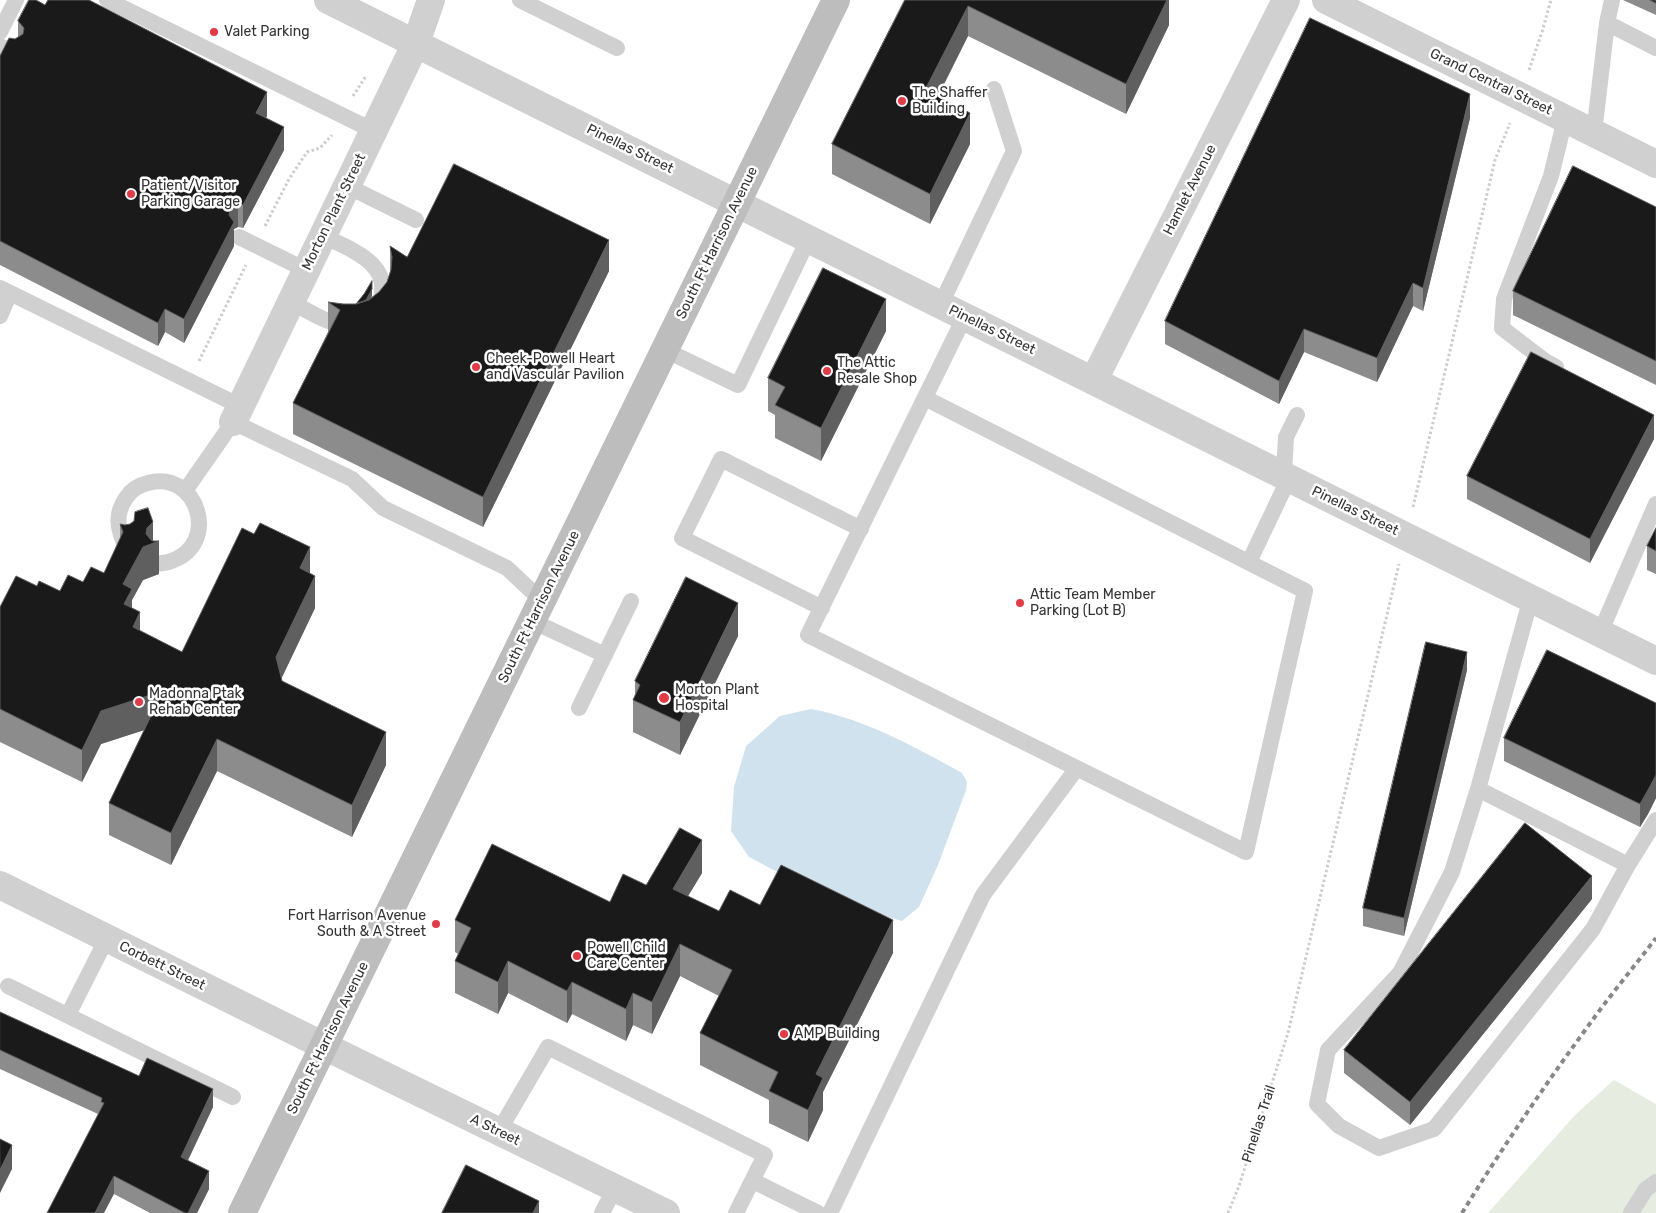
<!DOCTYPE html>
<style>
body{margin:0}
canvas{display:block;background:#fff}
</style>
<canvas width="1656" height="1213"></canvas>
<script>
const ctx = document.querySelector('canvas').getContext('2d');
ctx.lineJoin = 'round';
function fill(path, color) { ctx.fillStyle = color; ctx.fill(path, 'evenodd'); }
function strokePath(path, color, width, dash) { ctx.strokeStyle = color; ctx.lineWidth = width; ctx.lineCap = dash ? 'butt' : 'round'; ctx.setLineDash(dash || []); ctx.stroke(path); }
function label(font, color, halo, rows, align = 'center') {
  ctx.font = font + ' Rubik,sans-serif'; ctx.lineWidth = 5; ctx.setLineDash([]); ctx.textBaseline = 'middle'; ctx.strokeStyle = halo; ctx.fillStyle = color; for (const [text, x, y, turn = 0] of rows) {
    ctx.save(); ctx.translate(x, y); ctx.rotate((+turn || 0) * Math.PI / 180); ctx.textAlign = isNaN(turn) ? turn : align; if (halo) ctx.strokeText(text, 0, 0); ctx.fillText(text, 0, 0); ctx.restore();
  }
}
const green = new Path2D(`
 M1614,1080l42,24v109h-168l88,-99z`);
const water = new Path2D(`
 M811,709c54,10 104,38 151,64l5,9 -1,8 -28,75 -19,42 -17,14 -34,-10 -66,-26 -53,-28 -18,-26 3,-44 12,-41 34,-30z`);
const path = new Path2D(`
 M1529,70l13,-38 9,-32
 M353,96l13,-20
 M265,226l24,-47 18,-27 13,-4 12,-13
 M199,361l47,-96
 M1413,507l82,-347 15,-37
 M1228,1213l11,-27 49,-153 111,-469`);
const lane = new Path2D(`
 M107,0l267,131
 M520,0l97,48
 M1607,23l49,25
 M0,32l16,-32
 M0,46l14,7
 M1594,133l13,-110 5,-23
 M347,186l69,34
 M323,236c29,14 74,29 55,71
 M239,237l67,33
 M0,288l240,118
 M291,302c16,8 39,24 57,23
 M941,304l73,-153 -20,-62
 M0,316l10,-23
 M665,350l73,35 71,-147
 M1556,367l-11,-6 -43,-33 2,-29 47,-123 14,-57
 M925,398l380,193 -59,261 -438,-217 157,-319
 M1284,475l2,-38 11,-22
 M185,491l48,-69 119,57 31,29 124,60 35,33
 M126,548c-8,-18 -12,-33 0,-50 5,-8 13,-13 22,-15 50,-14 73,62 23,78 -4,2 -10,2 -15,3
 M1249,562l40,-84
 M1531,598l-53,191 150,76 28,-45
 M822,608l-140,-70 39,-79 140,70
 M532,621l73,34
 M1600,633l56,-129
 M579,708l52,-107
 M1478,789l-26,83 -52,101 -72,77 -11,54 22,22 40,22 55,-19 159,-200 35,-64
 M8,986l225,111
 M68,1015l39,-77
 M499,1131l49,-84 217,108 -29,58
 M753,1181l65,32
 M602,1213l13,-25
 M830,1213l153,-318 94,-127
 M1631,1213l15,-24 10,-7`);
const street = new Path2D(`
 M328,0l1328,661
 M1326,0l330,164
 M1094,380l192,-380
 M233,422l183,-379 15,-43
 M0,885l324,161 342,167`);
const secondary = new Path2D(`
 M242,1213l594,-1213`);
const rail = new Path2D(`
 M1462,1213c39,-63 80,-124 124,-184 22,-31 47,-61 70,-91`);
const wall = new Path2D(`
 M905,0h264v25l-43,89 -158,-78 -30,61 32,47 -40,80 -98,-50v-30z
 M1623,0h33v15z
 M18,21l249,95 -1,2 18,32 -41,78 -5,-1 -4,2v17l-50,97 -19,-11 -7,14 -158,-81v-209l15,-17 3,-2z
 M1470,118l-47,193 -10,-5 -36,76 -73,-30 -25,52 -114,-60v-23z
 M1656,207v178l-143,-70v-24z
 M390,246l17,11 202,14 -126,256 -190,-93v-31l35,-71v-30l15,2h13l16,-8 -2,2 9,-6 8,-10 3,-10z
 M886,331l-65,130 -46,-23v-23l-7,-4v-33z
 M1654,439l-64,124 -123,-64v-23z
 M120,524l33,17 6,33 -16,6 -11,20v8l8,23 42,21 128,-79 5,35 -34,71 1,2 104,84 -34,72 -135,-66 -46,94 -62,-30v-32l35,-73 -43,14 -19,38 -82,-40v-135l37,-21 23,5 44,-18 16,-34z
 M1656,528v46l-9,-4v-24z
 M738,636l-58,119 -47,-23v-32l2,-5v-14z
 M1467,670l-63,266 -41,-10v-18z
 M1656,703v95l-8,16 -8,13 -136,-66v-23z
 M702,873l-14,23 31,15 41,-6 133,48 -70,139v18l-15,32 -39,-19v-23l-69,-35v-32l19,-37 -39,-20 -28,58 -19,-9 -7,16 -54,-27 -5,9 -59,-30 -10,21 -43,-21v-32l3,-7 -3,-2v-32l155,-18 36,-17z
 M1592,899l-182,226 -66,-52v-23z
 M0,1012l139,64 74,31 -25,53 21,29 -12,24h-47l-36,-19 -16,-80 -98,-45z`);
const shadedWall = new Path2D(`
 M1167,0h2v25l-43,89v-30z
 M968,6v30l-43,85v-31z
 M267,92v24l-11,20v-23z
 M1470,94v24l-47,193v-23z
 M970,113v31l-40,80v-30z
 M284,127v23l-41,78v-23z
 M238,204v23l-4,2v17l-50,97v-24l45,-104 1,-6z
 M609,240v31l-126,256v-30z
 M372,281v15l-7,12 -5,-2z
 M1413,283v23l-36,76v-24z
 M886,299v32l-65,130v-33z
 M165,309v23l-7,14v-23z
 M1304,329v23l-25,52v-23z
 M1654,415v24l-64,124v-24z
 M153,522v21l6,-2v33l-16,6 -11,20v22l-8,15 -1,-53 24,-56z
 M310,547v33l-10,-12z
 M315,576v32l-39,82v-33z
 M738,603v33l-58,119v-33z
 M140,612v33l-7,-18z
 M1467,652v18l-63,266v-18z
 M163,691v33l-62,20 -19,38v-32l19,-39z
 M386,732v33l-34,72v-32z
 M217,739v32l-46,94v-32z
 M1656,775v23l-8,16 -8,13v-23z
 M702,840v33l-29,48v-32z
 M1592,876v23l-182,226v-23z
 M893,920v33l-70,139v18l-15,32v-32l8,-36z
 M680,944v32l-28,58v-32z
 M508,961v32l-10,21v-32z
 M572,982v32l-5,9v-32z
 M633,993v32l-7,16v-32z
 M213,1089v18l-32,68v-18z
 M12,1145v24l-12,24v-23z
 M209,1171v18l-12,24h-9z
 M114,1176v18l-10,19h-9z
 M539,1201v12h-6z`);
const building = new Path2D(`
 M29,0h7l9,5 3,-5h41l178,92 -11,21 28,14 -41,78 -5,-1 -8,5 -1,6 5,7 -50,97 -19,-10 -7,14 -158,-82v-185l9,-18 6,1 8,-5 1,-6 -6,-7z
 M905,0h262l-41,84 -158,-78 -43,84 45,23 -40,81 -98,-50z
 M1650,0h6v3z
 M1310,18l160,76 -47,194 -10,-5 -36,75 -73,-29 -25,52 -114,-60z
 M454,164l155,76 -126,257 -190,-94 47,-93 -12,-8 15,2h13l13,-4 10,-8 8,-10 4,-12 1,-13 -2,-11 17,11z
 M1573,166l83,41v154l-143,-70z
 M823,268l63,31 -65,129 -46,-23 10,-18 -17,-9z
 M372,281v8l-6,11 -10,4 8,-10z
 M1531,352l123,63 -64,124 -123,-63z
 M148,508l5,14 -6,6 -1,6 6,7h7l-16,6 -20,37 9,5 -8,15 16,8 -7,15 49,25 60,-124 12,6 6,-11 50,24 -10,21 15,8 -39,81 6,24 104,51 -34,73 -135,-66 -46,94 -62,-30 54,-112 -62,20 -19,39 -82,-41v-102l16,-31 21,10 2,-5 21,10 8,-16 15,7 8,-15 13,6 19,-41 -3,-8 5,1 5,-1 4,-3 1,-9z
 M1656,528v23l-9,-5z
 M686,577l52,26 -58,119 -47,-22 7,-15 -5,-4z
 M1426,642l41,10 -63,266 -41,-10z
 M1547,650l109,53v72l-8,15 -8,14 -136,-66z
 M1525,823l67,53 -182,226 -66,-52z
 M680,828l22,12 -29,49 46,22 11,-21 30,15 21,-40 112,55 -77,154 7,4 -15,32 -39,-19 9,-19 -78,-39 32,-63 -52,-26 -28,58 -19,-9 -7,16 -54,-27 -5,9 -59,-30 -10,21 -43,-21 16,-33 -16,-8 37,-76 118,58 13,-28 23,11z
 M0,1012l139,64 8,-18 66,31 -32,68 28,14 -21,42h-3l-71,-37 -19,37h-48l57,-110 -3,-1 1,-4 -102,-48z
 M0,1139l12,6 -12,25z
 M466,1165l73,36 -6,12h-91z`);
const markers = [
 [214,32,5,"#e63946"],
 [902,101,5,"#e63946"],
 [131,194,5,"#e63946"],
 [476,367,5,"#e63946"],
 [827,371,5,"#e63946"],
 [1020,603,5,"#e63946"],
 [664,698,6,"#e63946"],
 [139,702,5,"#e63946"],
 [436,924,5,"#e63946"],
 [577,956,5,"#e63946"],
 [784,1034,5,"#e63946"]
];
const poiNames = [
 ["Valet Parking",224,32],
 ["The Shaffer",912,93],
 ["Building",912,109],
 ["Patient/Visitor",141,186],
 ["Parking Garage",141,202],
 ["Cheek-Powell Heart",486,359],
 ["and Vascular Pavilion",486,375],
 ["The Attic",837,363],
 ["Resale Shop",837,379],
 ["Attic Team Member",1030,595],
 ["Parking (Lot B)",1030,611],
 ["Morton Plant",675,690],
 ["Hospital",675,706],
 ["Madonna Ptak",149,694],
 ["Rehab Center",149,710],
 ["Fort Harrison Avenue",426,916,"right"],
 ["South & A Street",426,932,"right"],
 ["Powell Child",587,948],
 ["Care Center",587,964],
 ["AMP Building",794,1034]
];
const streetNames = [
 ["Grand Central Street",1491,82,26],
 ["Pinellas Street",630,149,26],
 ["Hamlet Avenue",1190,190,-63],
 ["Morton Plant Street",334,212,-64],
 ["South Ft Harrison Avenue",717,243,-64],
 ["Pinellas Street",992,330,26],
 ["Pinellas Street",1355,511,26],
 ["South Ft Harrison Avenue",539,607,-64],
 ["Corbett Street",162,966,26],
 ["South Ft Harrison Avenue",328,1038,-64],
 ["Pinellas Trail",1259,1124,-72],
 ["A Street",495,1130,26]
];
fill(green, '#e6ecdf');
fill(water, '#cfe2ee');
strokePath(path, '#cdcdcd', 3, [2.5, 2.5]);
strokePath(lane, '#d0d0d0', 16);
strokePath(street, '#d0d0d0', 28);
strokePath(secondary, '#bdbdbd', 28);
strokePath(rail, '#888', 4, [5, 4]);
fill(wall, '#8c8c8c');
fill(shadedWall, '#5f5f5f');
fill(building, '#1a1a1a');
strokePath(building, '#5f5f5f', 1);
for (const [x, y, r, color] of markers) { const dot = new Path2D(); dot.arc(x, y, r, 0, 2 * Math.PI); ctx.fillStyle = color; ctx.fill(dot); strokePath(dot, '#fff', 2); }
label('14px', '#333', '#fff', poiNames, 'left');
label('14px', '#333', '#fff', streetNames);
</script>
